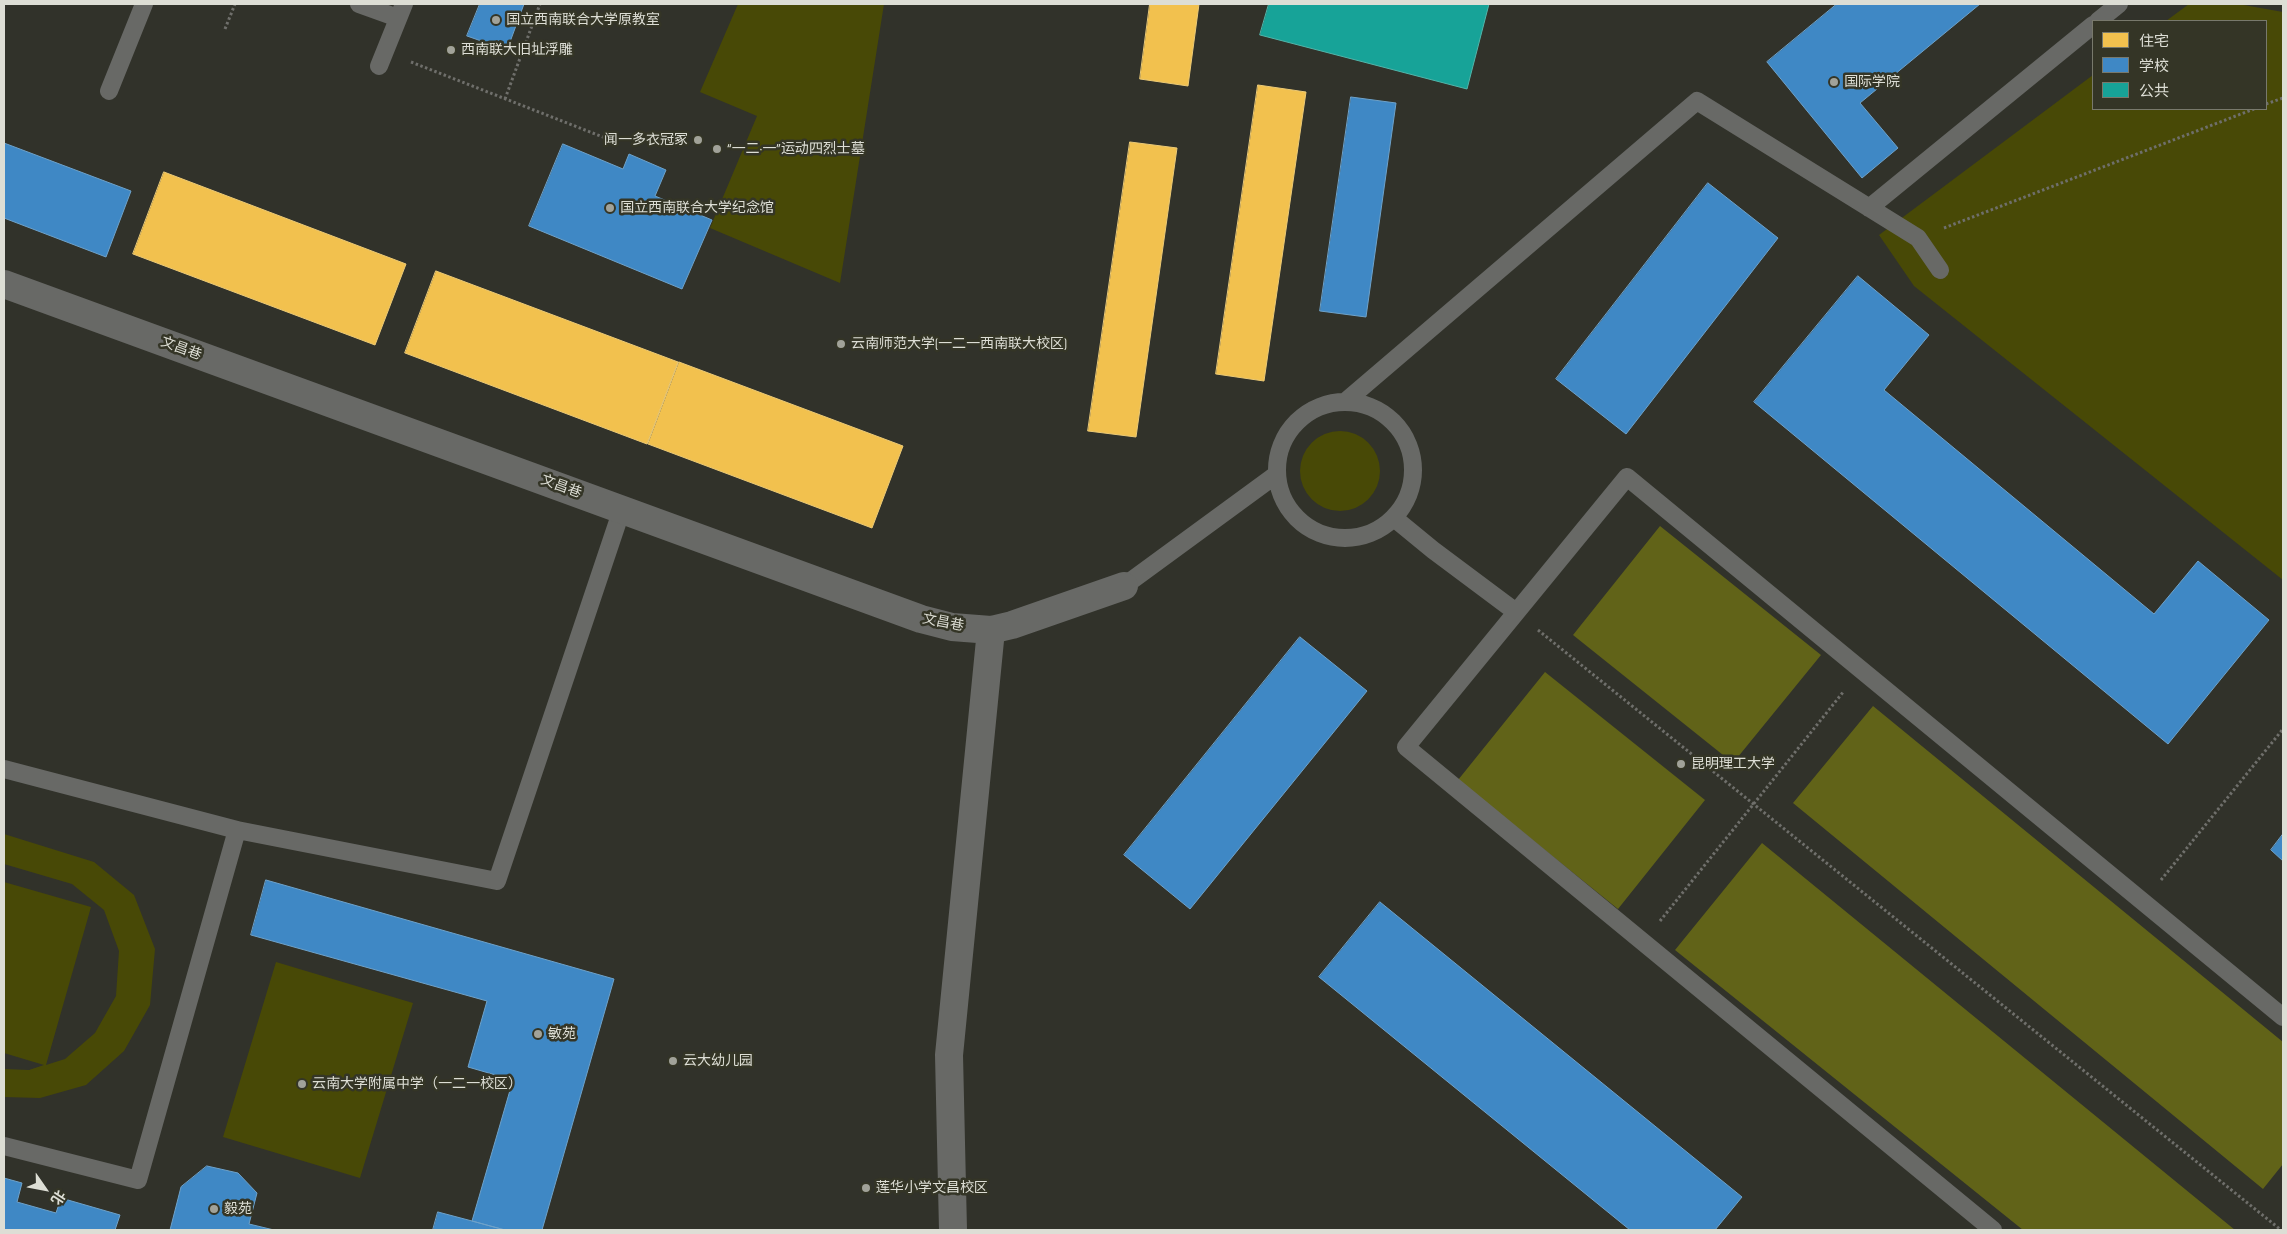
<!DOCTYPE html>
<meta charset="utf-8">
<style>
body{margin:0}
#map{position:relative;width:2287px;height:1234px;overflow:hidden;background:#31322a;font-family:"Sofia Sans Condensed","Noto Sans SC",sans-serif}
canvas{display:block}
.frame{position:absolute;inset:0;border:5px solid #ddded5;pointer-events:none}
.legend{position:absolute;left:2092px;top:20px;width:175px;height:90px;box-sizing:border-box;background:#343526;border:1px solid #78796c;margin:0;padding:6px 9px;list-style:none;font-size:15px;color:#ddded5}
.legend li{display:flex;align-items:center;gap:10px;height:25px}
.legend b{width:25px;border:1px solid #78796c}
.north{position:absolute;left:20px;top:1164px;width:50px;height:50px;-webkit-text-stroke:4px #343526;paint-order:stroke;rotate:123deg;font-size:14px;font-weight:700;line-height:20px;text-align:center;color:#ddded5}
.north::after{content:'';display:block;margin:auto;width:18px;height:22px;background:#ddded5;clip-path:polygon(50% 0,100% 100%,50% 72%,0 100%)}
</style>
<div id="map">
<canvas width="2287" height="1234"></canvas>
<div class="frame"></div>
<ul class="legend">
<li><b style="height:14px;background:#f2c14e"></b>住宅</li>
<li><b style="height:14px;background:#3f88c5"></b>学校</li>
<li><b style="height:14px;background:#17a398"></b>公共</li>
</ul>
<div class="north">北</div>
</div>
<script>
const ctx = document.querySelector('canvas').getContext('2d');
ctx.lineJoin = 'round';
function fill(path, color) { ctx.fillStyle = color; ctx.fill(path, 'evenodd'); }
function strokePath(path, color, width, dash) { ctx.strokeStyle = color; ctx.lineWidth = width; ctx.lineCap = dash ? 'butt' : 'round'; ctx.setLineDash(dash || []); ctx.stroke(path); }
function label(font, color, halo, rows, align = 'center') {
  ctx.font = font + ' "Sofia Sans Condensed","Noto Sans SC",sans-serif'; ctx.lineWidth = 5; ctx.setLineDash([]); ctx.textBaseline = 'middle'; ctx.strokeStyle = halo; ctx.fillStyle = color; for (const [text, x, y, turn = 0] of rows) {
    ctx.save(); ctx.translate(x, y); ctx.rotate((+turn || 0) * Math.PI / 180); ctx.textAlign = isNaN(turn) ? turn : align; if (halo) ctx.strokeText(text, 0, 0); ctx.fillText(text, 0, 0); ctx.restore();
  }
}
const green = new Path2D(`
 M738,4h146l-44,279 -130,-55 47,-112 -57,-24z
 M2189,4h49l45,8v568l-369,-294 -35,-51 214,-160v34h173v-88h-100z
 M1300 471a40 40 0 1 1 80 0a40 40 0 1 1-80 0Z
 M4,834l90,28 40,33 21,54 -5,56 -26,46 -38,34 -46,13 -36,-1v-28l25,1 15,-5 -40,-12v-171l87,25 -45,158 19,-6 30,-26 21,-37 3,-45 -15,-41 -32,-26 -68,-20z
 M276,962l137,41 -53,175 -137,-41z`);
const forest = new Path2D(`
 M1660,526l161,129 -88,108 -160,-128z
 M1545,672l160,128 -87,109 -160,-129z
 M1873,706l410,336v122l-20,25 -470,-386z
 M1762,843l473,387h-212l-348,-280z`);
const homes = new Path2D(`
 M1150,4h49l-11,82 -48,-7z
 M1258,85l48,7 -42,289 -48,-7z
 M1130,142l47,6 -41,289 -48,-6z
 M164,172l242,92 -31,81 -242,-91z
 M436,271l242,91 -31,82 -242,-91z
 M679,362l224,84 -31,82 -224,-84z`);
const schools = new Path2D(`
 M480,4h44l-17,46 -40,-14z
 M1837,4h143l-120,99 38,45 -36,30 -95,-116z
 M1351,97l45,6 -30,214 -46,-6z
 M4,143l127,48 -25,66 -102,-39z
 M563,144l60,25 6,-15 37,16 -11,26 57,24 -30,69 -153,-63z
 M1708,183l70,55 -152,196 -70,-55z
 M1858,276l71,59 -45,55 270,224 44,-53 71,59 -101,124 -414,-342z
 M1300,637l67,54 -177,218 -66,-54z
 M2283,834v27l-12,-11z
 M266,880l348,99 -72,251h-37l-33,-9 41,-141 -45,-13 19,-66 -236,-66z
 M1380,902l362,295 -27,33h-85l-311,-253z
 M207,1166l31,7 19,20 -8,31 25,6h-104l11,-43z
 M4,1178l18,5 -5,19 39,11 5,-15 59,17 -5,15h-111z
 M438,1212l34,9 33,9h-72z`);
const public = new Path2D(`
 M1269,4h220l-22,85 -207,-54z`);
const path = new Path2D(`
 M225,29l10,-25
 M411,62l197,77
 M505,99l35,-95
 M2266,104l17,-6
 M1944,228l310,-119
 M1538,630l743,600
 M2161,880l122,-151
 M1660,921l184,-230`);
const lane = new Path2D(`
 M359,4l39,14
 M2098,21l21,-17
 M379,66l25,-62
 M109,91l35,-87
 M1869,208l224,-183
 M1346,401l351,-300 221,137 22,32
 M1277 470a68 68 0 1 1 136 0a68 68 0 1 1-136 0Z
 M1394,518l39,32 83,62
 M1124,586l153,-112
 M4,769l233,61 260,51 125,-372
 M4,1146l134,34 99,-350
 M1993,1230l-587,-483 221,-270 656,540`);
const street = new Path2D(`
 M4,284l917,335 31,8 39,3 21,-5 112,-39
 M953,1230l-4,-175 42,-425`);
const markers = [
 [496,20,5,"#a1a299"],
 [451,50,5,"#a1a299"],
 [1834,82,5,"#a1a299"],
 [698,140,5,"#a1a299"],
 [717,149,5,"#a1a299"],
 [610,208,5,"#a1a299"],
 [841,344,5,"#a1a299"],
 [1681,764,5,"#a1a299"],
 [538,1034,5,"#a1a299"],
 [673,1061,5,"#a1a299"],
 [302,1084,5,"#a1a299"],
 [866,1188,5,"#a1a299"],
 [214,1209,5,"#a1a299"]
];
const poiNames = [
 ["国立西南联合大学原教室",506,20],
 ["西南联大旧址浮雕",461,50],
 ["国际学院",1844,82],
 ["闻一多衣冠冢",688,140,"right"],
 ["“一二·一”运动四烈士墓",727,149],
 ["国立西南联合大学纪念馆",620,208],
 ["云南师范大学(一二一西南联大校区)",851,344],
 ["昆明理工大学",1691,764],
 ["敏苑",548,1034],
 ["云大幼儿园",683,1061],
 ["云南大学附属中学（一二一校区）",312,1084],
 ["莲华小学文昌校区",876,1188],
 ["毅苑",224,1209]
];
const streetNames = [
 ["文昌巷",181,349,20],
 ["文昌巷",561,487,20],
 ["文昌巷",943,623,11]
];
fill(green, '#484906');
fill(forest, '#616318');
fill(homes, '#f2c14e');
strokePath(homes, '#ecca76', 1);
fill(schools, '#3f88c5');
strokePath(schools, '#6ea2ca', 1);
fill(public, '#17a398');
strokePath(public, '#52b5aa', 1);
strokePath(path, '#6f6f6b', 3, [2.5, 2.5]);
strokePath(lane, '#686966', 18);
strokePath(street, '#686966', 28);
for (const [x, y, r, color] of markers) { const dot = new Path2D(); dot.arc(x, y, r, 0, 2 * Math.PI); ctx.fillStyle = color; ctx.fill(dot); strokePath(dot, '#343526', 2); }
label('14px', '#ddded5', '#343526', poiNames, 'left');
label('14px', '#ddded5', '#343526', streetNames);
</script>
